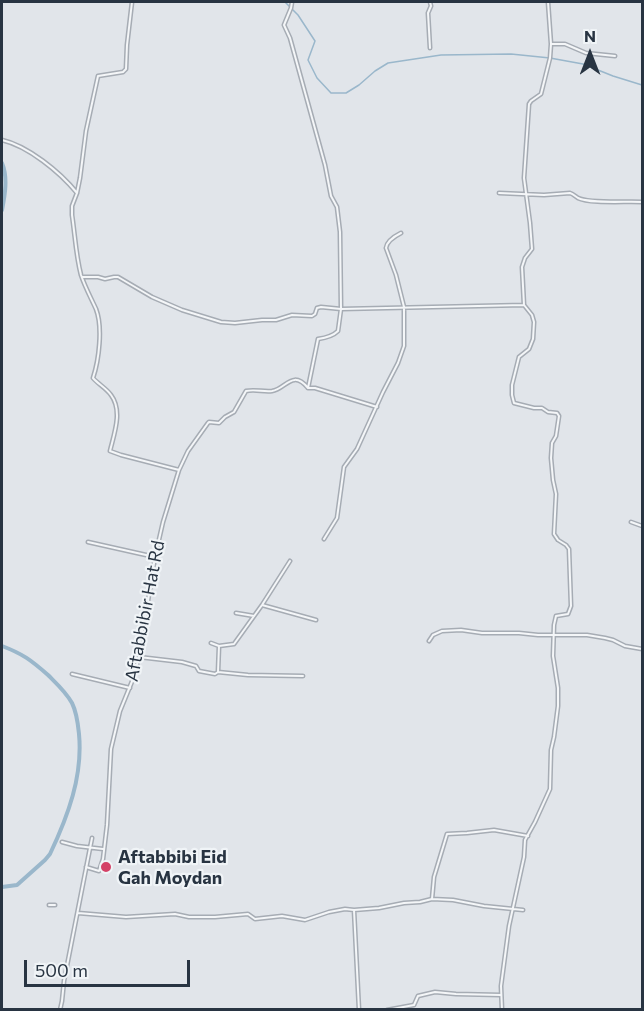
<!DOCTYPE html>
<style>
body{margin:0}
#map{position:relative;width:644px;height:1011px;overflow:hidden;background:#e1e5ea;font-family:Commissioner,sans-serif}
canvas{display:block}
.frame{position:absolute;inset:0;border:3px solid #283442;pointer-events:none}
.north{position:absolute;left:560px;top:24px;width:60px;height:60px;-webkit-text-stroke:4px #f0f4f7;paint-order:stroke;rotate:0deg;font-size:16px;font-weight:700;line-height:24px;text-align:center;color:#283442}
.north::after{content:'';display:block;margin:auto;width:21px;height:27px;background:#283442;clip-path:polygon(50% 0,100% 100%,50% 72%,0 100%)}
.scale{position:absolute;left:24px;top:960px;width:166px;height:27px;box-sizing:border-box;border:3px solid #283442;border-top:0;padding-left:8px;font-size:18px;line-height:21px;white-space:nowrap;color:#283442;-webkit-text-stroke:4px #f0f4f7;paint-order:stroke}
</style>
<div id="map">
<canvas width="644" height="1011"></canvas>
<div class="frame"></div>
<div class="north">N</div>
<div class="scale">500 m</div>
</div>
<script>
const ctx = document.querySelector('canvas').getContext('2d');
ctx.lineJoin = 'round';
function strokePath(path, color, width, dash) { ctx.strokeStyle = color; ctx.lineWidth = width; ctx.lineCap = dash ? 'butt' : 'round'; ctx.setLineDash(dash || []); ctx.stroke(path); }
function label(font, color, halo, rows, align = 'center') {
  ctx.font = font + ' Commissioner,sans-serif'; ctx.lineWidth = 4.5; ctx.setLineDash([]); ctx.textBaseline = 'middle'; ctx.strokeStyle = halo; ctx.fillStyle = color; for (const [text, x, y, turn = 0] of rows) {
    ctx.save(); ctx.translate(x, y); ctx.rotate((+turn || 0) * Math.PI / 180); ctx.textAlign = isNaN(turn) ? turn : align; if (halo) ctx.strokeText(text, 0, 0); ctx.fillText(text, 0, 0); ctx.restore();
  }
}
const stream = new Path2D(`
 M285,2l13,13 17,26 -7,19 9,18 14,15h15l13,-8 16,-14 13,-8 53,-8 70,-1 39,4 33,6 30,12 29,9`);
const river = new Path2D(`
 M2,163c6,14 3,32 0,47
 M2,646c21,8 29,14 46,29 9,9 18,17 24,28 5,10 6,21 7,31 4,42 -11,82 -29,120l-5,6 -28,25 -15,2`);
const street = new Path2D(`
 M132,2l-5,43 -1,24 -3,3 -25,4 -12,55 -6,47 -3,15 -5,13v9c3,20 4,41 9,60 4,12 10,23 15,34 7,18 3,51 -3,69 5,6 13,10 18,17 12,16 3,39 -1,56l11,4 58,15
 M292,2l-1,6 -7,17 6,13 35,127 6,31 6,11 3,25 1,77 -3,22c-5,5 -13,7 -20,8l-10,49
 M551,44h14l21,9 29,3
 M430,48l-2,-35 3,-7 -1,-4
 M2,140c26,6 58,32 75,53
 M499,193l45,2 26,-2c3,1 5,3 8,5 12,6 49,3 64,4
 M82,277h16l7,2 9,-2h4l34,20 30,13 39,12 14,1 27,-3h14l16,-5 20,1 3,-2 2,-6 4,-1 20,2 183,-4
 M631,522l11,4
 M324,539l13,-21 7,-51 13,-18 26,-57 15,-29 6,-17v-39l-8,-32 -10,-27c1,-7 9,-12 15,-15
 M88,542l67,15
 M262,605l54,15
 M236,613l18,3
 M429,641l4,-6 9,-4 19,-1 21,3h37l19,2h49l18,3 8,2 12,6 17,3
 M211,643l8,3 15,-2 28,-39 28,-44
 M219,646l-1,26 30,3 55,1
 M139,657l43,5 14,4 3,5 16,3 3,-2
 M72,674l58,14
 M62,842l15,4 26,3
 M86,867l13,4 4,-12 4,-34 4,-76 9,-38 13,-32 6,-22 1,-18 6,-26 9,-56 8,-35 16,-52 9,-19 20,-28 1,-1 10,1 6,-6 9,-5 12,-21c9,-2 17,1 26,0 14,-2 20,-22 36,-3h7l62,19
 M432,899l2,-22 13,-43 20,-1 27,-3 34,6
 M49,905h6
 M354,910l5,100
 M78,913l48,4 49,-3 14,3h26l33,-3 7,5 27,-3 23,4 24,-8 16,-3 9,1 25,-2 25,-5 16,-1 12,-3 21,1 31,6 39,4
 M60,1010l2,-9 2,-20 28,-143
 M387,1010l27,-5 4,-9 17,-4 21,2 45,1
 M502,1010l-1,-24 8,-60 15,-69 1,-17 10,-18 15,-33 1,-39 3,-13 4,-31v-18l-5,-32 1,-31 2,-9 12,-2 3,-8 -2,-57 -3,-4 -8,-5 -4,-6 2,-40 -3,-14 -2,-22 1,-15 4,-7 3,-20 -2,-3 -9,-1 -6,-4h-8l-20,-5 -2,-8v-10l7,-28 10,-8 4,-10 1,-17 -2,-7 -8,-10 -2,-38 3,-9 7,-9 -2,-26 -6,-45 5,-74 2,-3 10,-7 9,-36 1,-14 -3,-42`);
const markers = [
 [106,867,6,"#d44166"]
];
const streetNames = [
 ["Aftabbibir Hat Rd",145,611,-79]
];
const poiNames = [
 ["Aftabbibi Eid",118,857],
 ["Gah Moydan",118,878]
];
strokePath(stream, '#9ab7cb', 1.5);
strokePath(river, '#9ab7cb', 4);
strokePath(street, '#a6acb4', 5);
strokePath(street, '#f4f6f8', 2);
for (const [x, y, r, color] of markers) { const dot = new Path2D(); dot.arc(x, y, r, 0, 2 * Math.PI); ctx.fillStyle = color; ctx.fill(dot); strokePath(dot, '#f0f4f7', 2); }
label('18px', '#283442', '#f0f4f7', streetNames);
label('bold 18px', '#283442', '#f0f4f7', poiNames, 'left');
</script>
